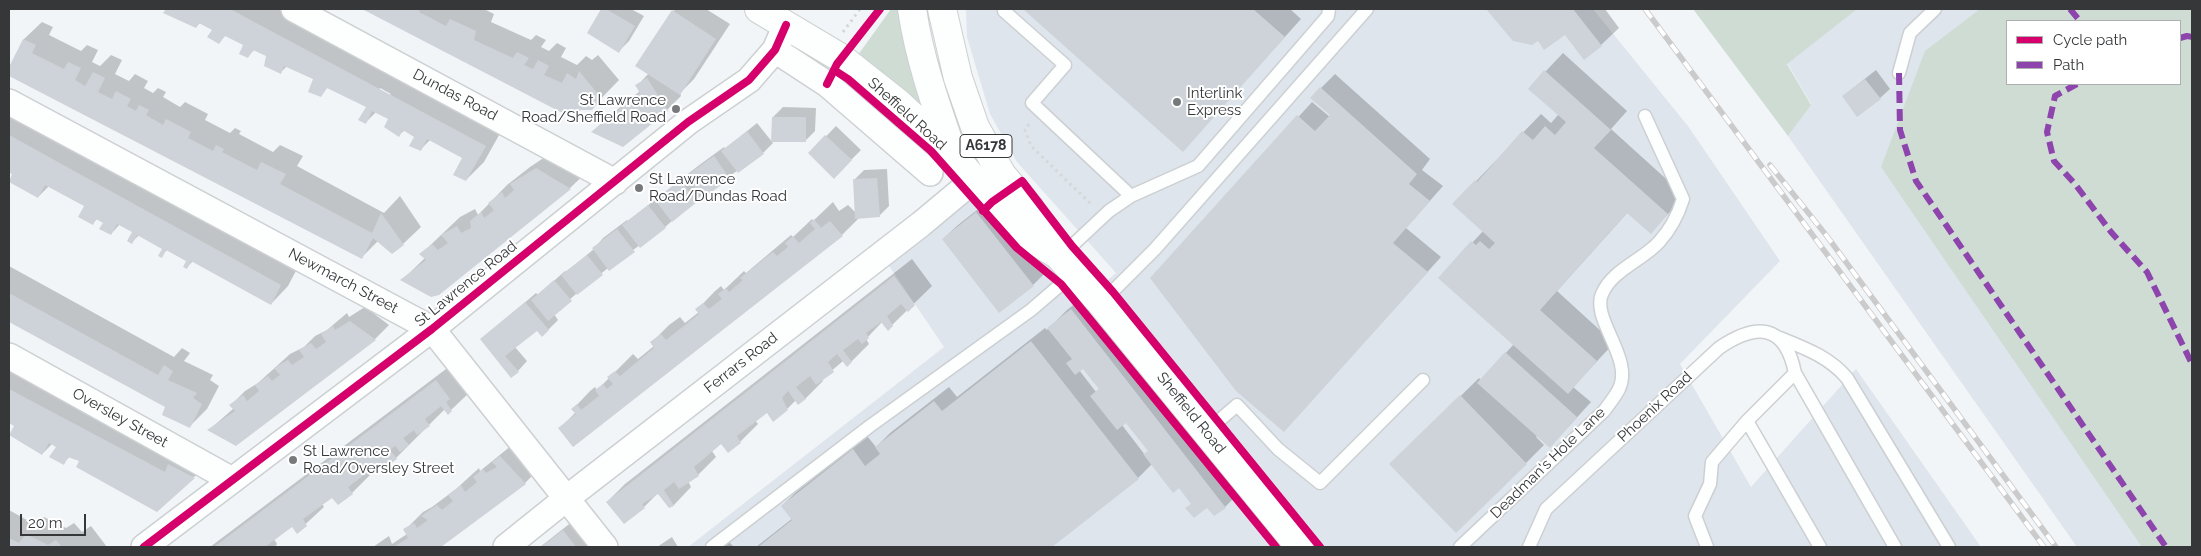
<!DOCTYPE html>
<style>
body{margin:0}
#map{position:relative;width:2201px;height:556px;overflow:hidden;background:#f2f5f8;font-family:Raleway,sans-serif}
canvas{display:block}
.frame{position:absolute;inset:0;border:10px solid #353739;pointer-events:none}
.legend{position:absolute;left:2006px;top:20px;width:175px;height:65px;box-sizing:border-box;background:#fff;border:1px solid #aeafb0;margin:0;padding:6px 9px;list-style:none;font-size:15px;color:#353739}
.legend li{display:flex;align-items:center;gap:10px;height:25px}
.legend b{width:25px;border:1px solid #aeafb0}
.scale{position:absolute;left:20px;top:514px;width:66px;height:22px;box-sizing:border-box;border:2px solid #353739;border-top:0;padding-left:6px;font-size:15px;line-height:18px;white-space:nowrap;color:#353739;-webkit-text-stroke:4px #fff;paint-order:stroke}
</style>
<div id="map">
<canvas width="2201" height="556"></canvas>
<div class="frame"></div>
<ul class="legend">
<li><b style="height:6px;background:#d6006c"></b>Cycle path</li>
<li><b style="height:6px;background:#8e44ad"></b>Path</li>
</ul>
<div class="scale">20 m</div>
</div>
<script>
const ctx = document.querySelector('canvas').getContext('2d');
ctx.lineJoin = 'round';
function fill(path, color) { ctx.fillStyle = color; ctx.fill(path, 'evenodd'); }
function strokePath(path, color, width, dash) { ctx.strokeStyle = color; ctx.lineWidth = width; ctx.lineCap = dash ? 'butt' : 'round'; ctx.setLineDash(dash || []); ctx.stroke(path); }
function label(font, color, halo, rows, align = 'center') {
  ctx.font = font + ' Raleway,sans-serif'; ctx.lineWidth = 4; ctx.setLineDash([]); ctx.textBaseline = 'middle'; ctx.strokeStyle = halo; ctx.fillStyle = color; for (const [text, x, y, turn = 0] of rows) {
    ctx.save(); ctx.translate(x, y); ctx.rotate((+turn || 0) * Math.PI / 180); ctx.textAlign = isNaN(turn) ? turn : align; if (halo) ctx.strokeText(text, 0, 0); ctx.fillText(text, 0, 0); ctx.restore();
  }
}
const built = new Path2D(`
 M966,9h627l95,117 92,135 -100,103 71,123 105,-118 125,178h-1293l256,-200 -63,-93 96,-78 120,114 19,-17 -99,-111 -27,-48 -23,-77z
 M1852,9h340v538h-115l-289,-411 23,-32 -29,-50zM2007,21h173v63h-173z`);
const green = new Path2D(`
 M891,9h15l23,106 -71,-60z
 M1693,9h164l-70,55 24,41 -23,31z
 M1980,9h212v538h-50l-261,-380 44,-116zM2007,21h173v63h-173z`);
const shadow = new Path2D(`
 M167,9h114l222,119 -19,34 -18,18 -2,-23 -33,-18 -11,11 -4,-13 -11,-7 -6,5 -10,-17 -13,-6 -10,10 2,-15 -40,-20 -8,8 -5,-17 -28,-12 -6,6 -14,-17 -12,-6 -7,7 -3,-12 -19,-9 -7,7 -5,-12 -14,-7 -4,4 -31,-14zM380,88l11,6 -2,1 -10,-5z
 M364,9h120l10,5 -3,8 40,18 5,-5 10,5 -5,7 8,4 8,-8 9,5 -5,9 16,8 9,-9 6,4 6,-5 21,25 -28,29h-9l-9,8z
 M603,9h28l13,7 -15,25 -10,10 -30,-18z
 M675,9h31l24,15 -36,55 -14,14 1,3 -14,14 -74,21 14,-13 33,-27 -3,-5 12,-13 -12,-7z
 M1024,9h266l11,10 -118,131z
 M1487,9h118l14,19 -18,17 -36,-12 -27,7h-25z
 M42,22l11,5 -4,8 32,16 6,-6 11,5 -6,12 8,4 11,-11 11,5 -7,14 14,7 6,-7 13,7 -4,7 9,5 5,-5 8,4 -3,5 17,10 5,-5 23,12 -3,6 25,13 5,-5 6,3 -2,3 34,18 7,-7 23,11 -6,10 87,47 16,-17 21,31 -18,17 -25,-3 -16,16 -353,-183v-4l15,-31z
 M1563,53l64,58 -16,18 74,67 -34,36 -23,-20 -71,79 57,52 -41,44 18,15 -41,45 -13,-11 -1,1 8,8 -18,18 -117,-16 70,-69 2,2 33,-36 -74,-66 43,-47 -29,-27 87,-90 10,9 8,-9 -29,-26z
 M1876,70l14,19 -10,9 -37,-2z
 M1335,74l95,85 -8,11 21,16 -37,42 35,29 -157,173 -132,-152 160,-176 18,15 2,-2 -11,-27z
 M783,107l33,1 -1,23 -10,10 -32,-24z
 M9,108l289,159 -10,19 -17,18 -78,-43 -6,6 1,-7 -20,-11 -7,7 2,-8 -24,-13 -7,7 2,-10 -14,-8 -9,10 -7,-12 -7,-3 -5,5 -6,-18 -37,-20 -11,11 -29,-26z
 M757,123l16,20 -10,10 -61,42 -37,32 -57,41 -31,25 -23,21 4,6 -10,10 -11,-1 -22,18 12,14 -9,10 -37,-31 55,-47 2,2 27,-24 1,1 28,-23 9,-11 24,-18 1,1 70,-55 26,-19 1,2z
 M836,126l25,24 -27,27 -24,-24z
 M554,151l34,20 -18,17 -131,106 -37,-14 23,-22 -4,-4 39,-37 15,-8 3,6 29,-30 23,-18z
 M887,169l2,37 -10,10 -19,1 -18,18 -268,211 -14,-18 16,-16 -3,-3 17,-18 5,-4 2,3 36,-36 5,5 16,-13 -3,-3 18,-18 11,-8 5,6 14,-11 -2,-2 17,-18 7,-6 3,4 20,-19 2,2 45,-38 2,2 19,-18 1,2 20,-19 6,9 9,-6 8,8 -2,-33 10,-10z
 M991,199l56,72 -14,14 -90,-46 15,-14z
 M912,259l20,27 -44,43 -6,-7 -16,17 3,5 -22,22 -4,-5 -21,18 1,2 -18,18 -9,1 -9,9 -20,2 -12,9 3,4 -18,18 -18,1 -10,8 4,6 -18,18 -10,6 3,6 -17,18 -5,2 -10,-15 -15,15 -37,-5 18,-18z
 M9,266l165,91 8,-9 8,5 -6,8 29,14 -3,5 9,6 -12,23 -18,18 -22,-21 -158,-85z
 M1090,292l153,197 -18,18 -11,8 -7,-9 -15,-3 -13,-17 -27,-22 -14,14 -88,69h-294l37,-29 -11,-12 14,-14 71,-56 9,11 14,-14 59,-46 8,10 88,-69 2,2 20,-20zM1084,367l16,21 -4,4 -17,-22zM1126,422l23,29 -4,4 -23,-30z
 M365,307l24,18 -14,14 -139,105 -27,-14 25,-22 -3,-3 14,-14 13,-8 32,-29 14,-7 11,-11 12,-6 20,-17 2,4z
 M9,362l202,98 -17,17 -113,-16 -11,-5 -6,7 -7,-17 -5,-2 -10,10 -27,-29 -6,-4z
 M454,363l15,30 -18,17 -6,-1 -49,49 -17,4 -12,9 3,4 -18,18 -14,11 -6,-8 -10,8 2,3 -27,25 -5,-7 -18,14 3,5 -2,3h-65z
 M512,445l31,20 -18,18 -86,64h-66l16,-11 3,8 15,-10 -2,-4 18,-18 9,-5 24,-18 23,-21 1,3z
 M9,510l27,15 8,-8 22,11 8,-5 8,9 9,-6 16,21h-98z
 M573,521l21,26h-54z
 M672,537l6,10h-21z
 M729,542l5,5h-12z`);
const building = new Path2D(`
 M166,9h64l256,137 -20,35 -13,-6 9,-17 -35,-19 -6,12 -12,-5 5,-9 -11,-7 -4,7 -15,-10 4,-8 -16,-8 -6,13 -8,-4 8,-13 -39,-19 -6,9 -13,-5 5,-13 -29,-13 -3,8 -17,-8 2,-10 -13,-6 -5,8 -9,-4 4,-9 -18,-9 -6,8 -12,-7 5,-7 -13,-7 -3,5 -33,-15z
 M362,9h58l-1,3 27,14 4,-7 26,12 -2,9 39,18 4,-6 12,6 -5,7 9,4 5,-9 11,6 -5,9 18,8 5,-10 9,6 3,-8 23,28 -10,11h-14l-4,9z
 M601,9h5l29,17 -16,27 -32,-20z
 M1023,9h230l32,28 -102,115z
 M1486,9h87l29,37 -18,14 -19,-25 -21,15 -6,-9 -6,4 -19,-4z
 M672,10l44,29 -36,56 -45,-29z
 M23,39l13,6 -4,8 32,16 4,-7 13,6 -6,12 10,6 8,-14 12,6 -7,14 14,7 4,-8 15,8 -4,7 9,5 3,-6 10,5 -3,5 17,10 3,-6 25,13 -3,6 25,13 3,-6 8,4 -2,3 35,18 4,-8 25,12 -6,10 92,49 9,-20 23,32 -12,9 -19,-16 -11,21 -353,-183v-9z
 M1544,70l67,60 -17,18 74,66 -17,20 -24,-21 -87,97 57,51 -29,33 -130,-116 33,-37 5,4 4,-4 9,8 6,-6 -43,-39 23,-24 2,2 45,-51 11,9 12,-14 10,9 11,-13 -38,-33z
 M647,78l21,33 -45,36 -32,-15 49,-39 -5,-8z
 M1865,79l16,20 -24,18 -15,-21z
 M1320,87l97,87 -8,10 21,17 -37,42 35,29 -144,160 -48,-41 -86,-113 147,-163 18,16 15,-16 -20,-17z
 M772,117h34v25h-35z
 M747,131l17,23 -26,19 -17,-22z
 M9,135l272,150 -10,20 -80,-44 -4,8 -4,-2 3,-6 -20,-11 -4,8 -4,-2 4,-7 -25,-14 -5,9 -5,-3 5,-9 -15,-8 -6,11 -12,-6 4,-6 -7,-4 -3,6 -15,-8 6,-11 -39,-21 -7,13 -29,-16 3,-8 -3,-2z
 M825,135l27,25 -18,19 -26,-26z
 M714,156l16,23 -27,19 -17,-22z
 M536,168l35,21 -132,106 -8,2 -31,-17 26,-20 -7,-6 13,-10 6,6 10,-7 -7,-8 16,-9 4,7 10,-5 -1,-7 11,-9 3,6 10,-8 -6,-7 14,-11 3,6 9,-8 -4,-6z
 M877,178l3,39 -25,2 -2,-40z
 M680,180l17,22 -25,20 -17,-22z
 M648,205l18,23 -26,20 -18,-23z
 M976,212l58,74 -35,27 -57,-74z
 M814,219l7,9 9,-7 13,15 -270,211 -15,-19 18,-14 -5,-5 6,-5 4,6 18,-14 -4,-6 8,-6 4,5 6,-5 -6,-7 8,-6 5,5 34,-28 -4,-6 11,-8 5,6 33,-26 -4,-5 8,-6 6,6 13,-10 -4,-5 8,-6 3,4 14,-12 -3,-2 33,-26 4,4 11,-9 -3,-4 8,-7 6,7 16,-14 -5,-6z
 M617,229l18,23 -26,19 -17,-23z
 M587,255l16,20 -26,20 -16,-20z
 M894,276l21,29 -7,7 -7,-8 -14,12 6,10 -5,5 -7,-9 -15,11 3,5 -7,6 -4,-5 -15,11 9,12 -5,5 -10,-13 -9,8 6,10 -18,13 -6,-9 -14,11 10,12 -8,6 -10,-14 -6,7 6,12 -15,12 -6,-9 -30,23 4,7 -13,10 -7,-9 -27,23 5,9 -20,13 -5,-7 -10,8 10,16 -5,2 -11,-14 -16,10 3,4 -21,16 -18,-22z
 M554,280l18,21 -24,20 -17,-21z
 M9,293l149,82 6,-10 9,6 -5,9 29,13 -4,5 9,6 -12,24 -28,-13 3,-8 -156,-85z
 M525,302l24,28 -7,7 -5,-6 -32,25 14,16 -8,6 -31,-39z
 M1071,309l155,199 -12,8 -7,-8 -13,10 -9,-10 6,-4 -12,-16 -6,5 -30,-39 5,-3 -22,-28 -9,7 -27,-34 9,-7 -16,-20 -8,6 -9,-12 6,-4 -25,-31z
 M350,321l26,19 -140,106 -29,-16 28,-19 -6,-6 14,-10 4,6 12,-10 -4,-6 13,-9 4,5 8,-6 -6,-7 14,-8 4,5 12,-8 -5,-7 12,-7 5,6 10,-7 -5,-8 12,-8 2,4z
 M1031,341l108,138 -87,68h-294l34,-27 -11,-14 72,-57 12,17 15,-12 -5,-7 59,-46 8,10z
 M1505,352l72,65 -27,31 -73,-65z
 M436,380l14,19 -4,3 6,9 -4,4 -7,-9 -16,13 5,7 -13,9 -3,-5 -11,8 6,7 -9,7 -5,-6 -5,4 7,9 -14,10 -4,-5 -31,23 5,7 -15,11 -6,-7 -29,21 4,7 -10,8 -5,-7 -27,20h-51z
 M9,389l156,83 3,-8 27,14 -38,34 -81,-45 3,-6 -11,-4 -4,8 -15,-8 7,-10 -7,-4 -7,12 -33,-20 5,-9 -5,-3z
 M1460,395l67,69 -71,69 -67,-69z
 M500,456l26,28 -85,63h-47l14,-9 -5,-9 11,-6 3,5 11,-8 -7,-4 16,-11 5,5 11,-9 -5,-6 13,-10 4,7 12,-10 -4,-5 10,-8 3,4 11,-6 -5,-5z
 M563,530l13,17h-35z
 M26,534l22,11 8,-5 6,7h-53v-9l10,5z`);
const path = new Path2D(`
 M843,32l17,-23
 M1029,124l-4,6 6,16 61,59`);
const lane = new Path2D(`
 M1004,11l61,54 -33,38 99,93
 M1899,73l11,-40 25,-24
 M1060,257l49,-46 22,-15 67,-30 130,-150 1,-7
 M1101,303l54,-54 212,-240
 M1780,338c25,10 49,19 67,40l102,169
 M1747,421l73,126
 M1206,432l31,-27 41,44 42,34 103,-103
 M712,547l158,-121 161,-116 43,-37
 M1460,547l144,-136c5,-7 11,-14 15,-22 15,-30 -28,-70 -17,-95 10,-24 41,-34 57,-52 11,-12 19,-27 24,-43l-38,-83
 M1529,547l17,-38 173,-161c37,-25 66,-25 76,25l100,174
 M1707,547l-12,-31 15,-32 2,-22 35,-41 48,-48`);
const street = new Path2D(`
 M294,9l321,173
 M775,50l52,34 103,89
 M9,102l423,227 173,218
 M9,356l223,124
 M144,547l288,-218 256,-207 61,-42 26,-30 11,-25
 M506,547l61,-49 354,-274 54,-45`);
const primary = new Path2D(`
 M759,9l82,49 57,45 55,52 62,73 38,24
 M912,9c7,48 23,94 39,140
 M942,9l16,69 17,49 27,48 27,32 31,50 41,46 199,244`);
const rail = new Path2D(`
 M1645,9l399,538
 M1770,165l56,70 230,312`);
const quiet = new Path2D(`
 M2070,9l10,12
 M2180,38l7,-2 5,1
 M1899,73l1,57 16,51 250,366
 M2077,84l-22,12 -8,36 7,29 21,23 36,48 36,40 45,92`);
const cycleway = new Path2D(`
 M834,70l14,9 83,72 86,97 44,36 215,263
 M827,84l10,-20 43,-55
 M983,211l9,-9 30,-21 50,65 41,46 207,255
 M144,547l288,-218 256,-207 61,-42 26,-30 11,-25`);
const markers = [
 [1177,102,5,"#777a7c"],
 [676,109,5,"#777a7c"],
 [639,188,5,"#777a7c"],
 [293,460,5,"#777a7c"]
];
const shields = [
 [986,146,52]
];
const shieldNames = [
 ["A6178",986,146]
];
const poiNames = [
 ["Interlink",1187,93],
 ["Express",1187,110],
 ["St Lawrence",666,100,"right"],
 ["Road/Sheffield Road",666,117,"right"],
 ["St Lawrence",649,179],
 ["Road/Dundas Road",649,196],
 ["St Lawrence",303,451],
 ["Road/Oversley Street",303,468]
];
const streetNames = [
 ["Dundas Road",455,95,28],
 ["Sheffield Road",907,114,42],
 ["Newmarch Street",343,281,28],
 ["St Lawrence Road",466,284,-39],
 ["Ferrars Road",741,363,-38],
 ["Phoenix Road",1655,407,-43],
 ["Sheffield Road",1191,413,51],
 ["Oversley Street",120,418,29],
 ["Deadman's Hole Lane",1548,463,-44]
];
fill(built, '#dee5ec');
fill(green, '#cedcd3');
fill(shadow, '#0003');
fill(building, '#cdd3d9');
strokePath(lane, '#cdd0d2', 15);
strokePath(street, '#cdd0d2', 28);
strokePath(primary, '#cdd0d2', 30);
strokePath(path, '#d7d7d8', 3, [2.5, 4]);
strokePath(lane, '#fdfefe', 12);
strokePath(street, '#fdfefe', 25);
strokePath(primary, '#fdfefe', 28);
strokePath(rail, '#cbcbcc', 5.5);
strokePath(rail, '#fff', 4, [11]);
strokePath(quiet, '#8e44ad', 6, [12, 6]);
strokePath(cycleway, '#d6006c', 8);
for (const [x, y, r, color] of markers) { const dot = new Path2D(); dot.arc(x, y, r, 0, 2 * Math.PI); ctx.fillStyle = color; ctx.fill(dot); strokePath(dot, '#fff', 2); }
for (const [x, y, w] of shields) { const box = new Path2D(); box.roundRect(x - w / 2, y - 11.5, w, 23, 4); ctx.fillStyle = '#fff'; ctx.fill(box); strokePath(box, '#353739', 1); }
label('bold 14px', '#353739', null, shieldNames);
label('15px', '#353739', '#fff', poiNames, 'left');
label('15px', '#353739', '#fff', streetNames);
</script>
